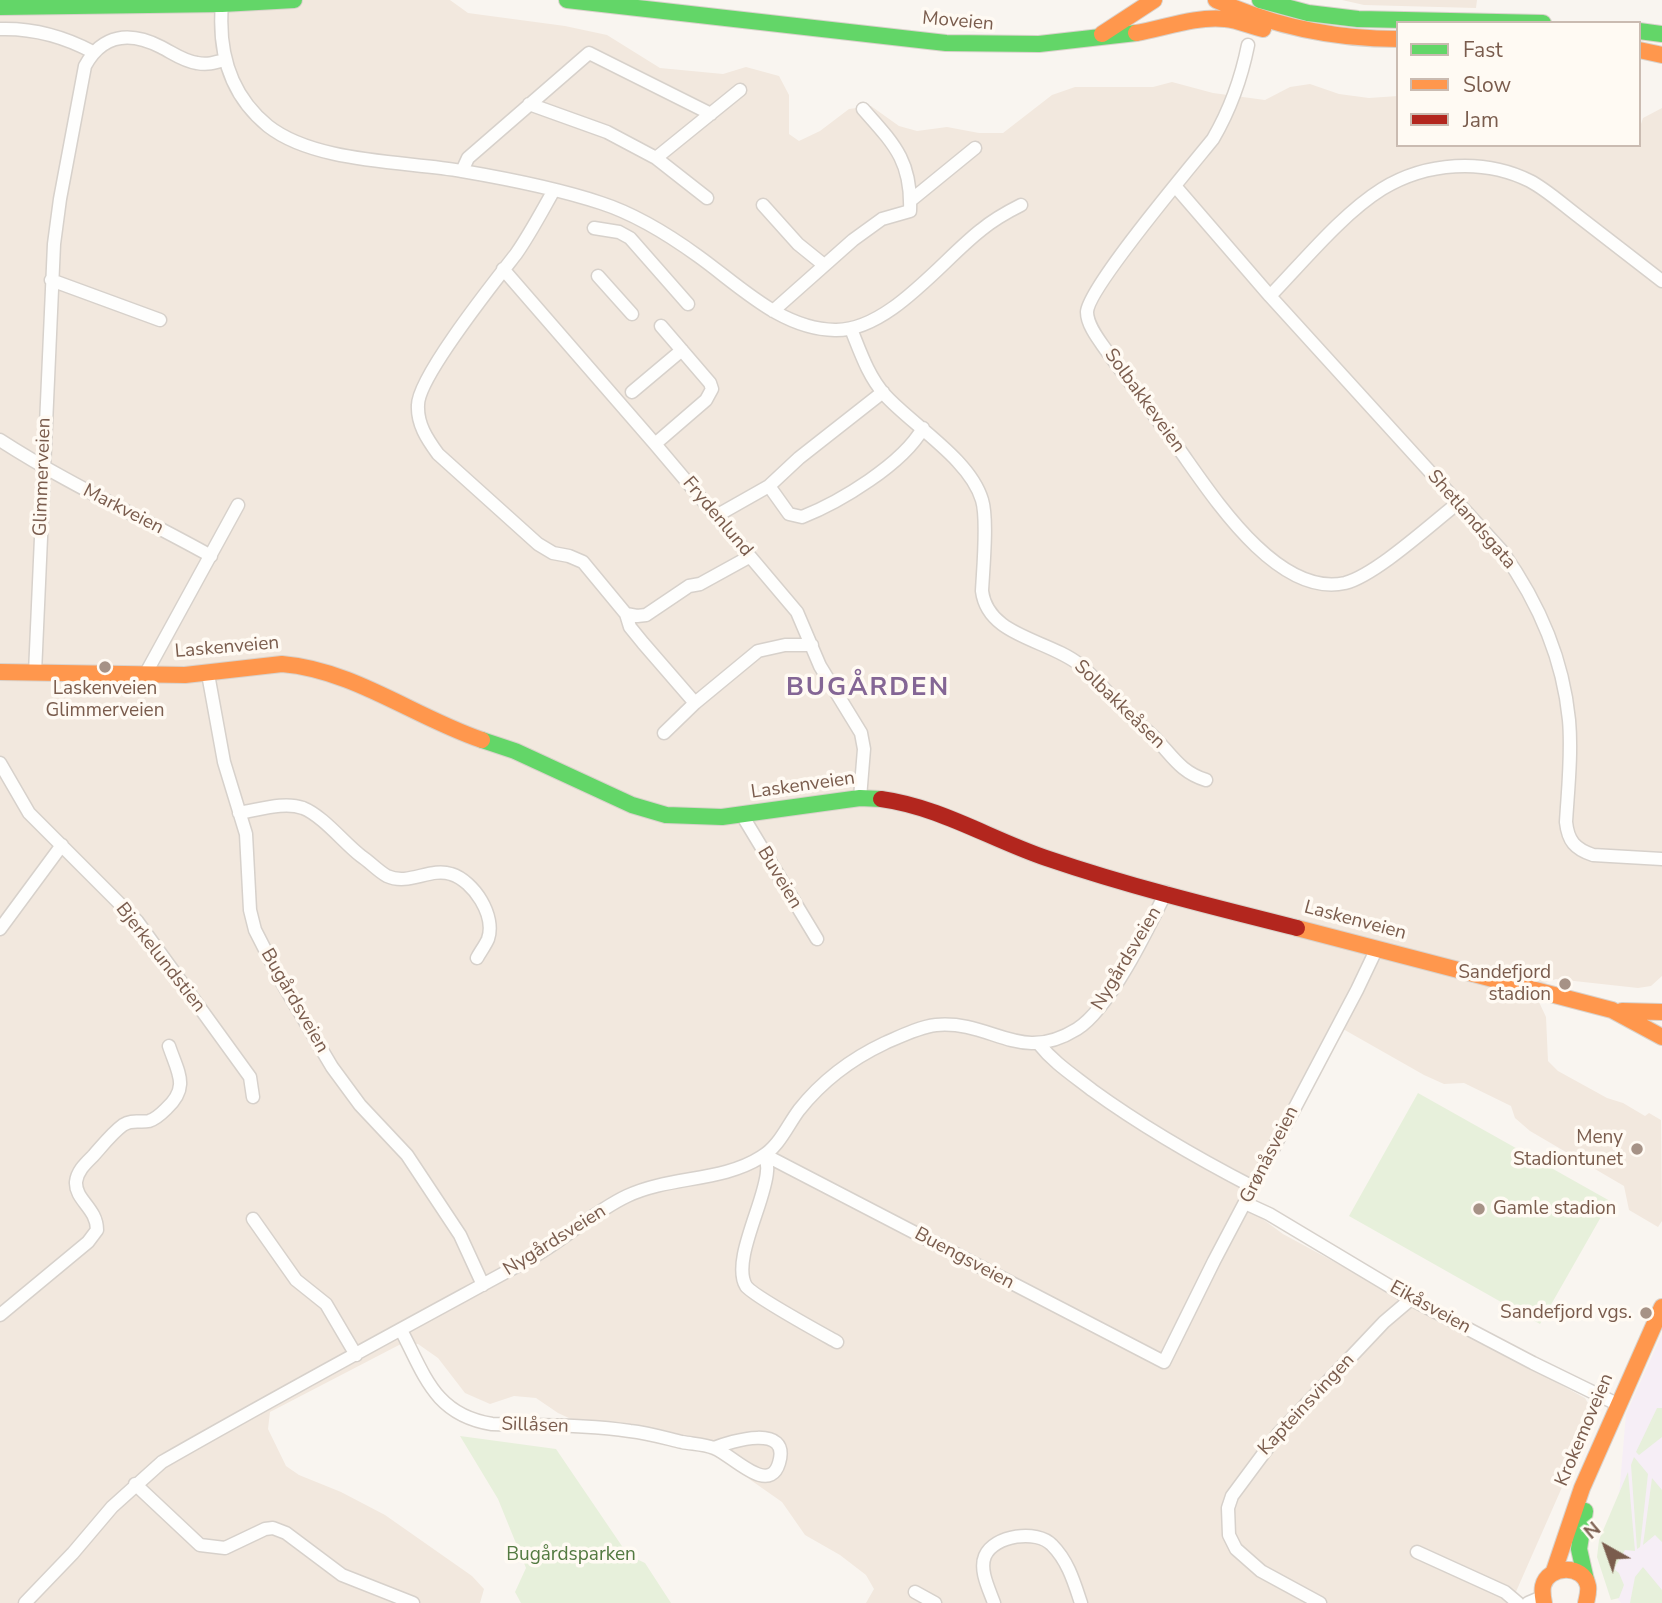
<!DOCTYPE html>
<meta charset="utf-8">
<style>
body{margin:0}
#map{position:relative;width:1662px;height:1603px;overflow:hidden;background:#f9f5f0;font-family:"Nunito Sans",sans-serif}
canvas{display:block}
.legend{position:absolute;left:1396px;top:21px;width:245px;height:126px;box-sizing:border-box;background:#fffaf3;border:2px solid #cabbb1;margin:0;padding:9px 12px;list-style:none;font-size:21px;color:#7a5c4d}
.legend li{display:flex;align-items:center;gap:14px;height:35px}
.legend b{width:35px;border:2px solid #cabbb1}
.north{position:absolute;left:1571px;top:1512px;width:70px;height:70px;-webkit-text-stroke:5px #fffaf3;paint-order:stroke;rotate:320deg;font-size:19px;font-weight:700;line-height:28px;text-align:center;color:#7a5c4d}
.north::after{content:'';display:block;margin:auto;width:24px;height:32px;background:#7a5c4d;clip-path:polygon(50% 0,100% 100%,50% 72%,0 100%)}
</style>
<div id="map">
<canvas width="1662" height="1603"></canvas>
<ul class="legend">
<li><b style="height:9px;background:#63d668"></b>Fast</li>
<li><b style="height:9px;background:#ff974d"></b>Slow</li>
<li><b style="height:9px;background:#b3261e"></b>Jam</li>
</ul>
<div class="north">N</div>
</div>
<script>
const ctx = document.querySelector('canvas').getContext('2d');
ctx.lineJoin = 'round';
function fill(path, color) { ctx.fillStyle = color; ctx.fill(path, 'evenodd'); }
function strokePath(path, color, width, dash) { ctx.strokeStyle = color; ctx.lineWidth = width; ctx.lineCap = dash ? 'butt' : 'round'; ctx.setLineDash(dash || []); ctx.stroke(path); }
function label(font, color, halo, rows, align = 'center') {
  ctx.font = font + ' "Nunito Sans",sans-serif'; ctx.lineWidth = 7; ctx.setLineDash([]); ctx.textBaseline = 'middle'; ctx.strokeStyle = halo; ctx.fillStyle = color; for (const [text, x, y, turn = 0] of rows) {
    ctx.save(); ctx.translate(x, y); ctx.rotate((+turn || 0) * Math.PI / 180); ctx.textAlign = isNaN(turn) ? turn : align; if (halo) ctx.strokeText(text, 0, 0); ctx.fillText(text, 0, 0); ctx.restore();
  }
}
const residential = new Path2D(`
 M0,0h450l18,13 97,13 42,9 53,33 63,6 23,-7 33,9 10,19v39l10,7 21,-10 29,-22 22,-3 28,20 18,5 30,-4 32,6h24l49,-38 23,-8h78l19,-5 41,11 52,7 25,-13 20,-3 29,10 30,4 29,-2v49h241v-15l4,-12 19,-10v868l-11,10 -13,2 -82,-9 -12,4 -5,19 7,15 2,44 10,10 49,27 16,5 22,13 4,-3 12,7 1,101 -4,6 -29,-17 -5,-24 -94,-55 -15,-13 -4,-12 -47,-23 -20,1 -20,-9 -88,-50 -8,5 -85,162 10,20 30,22 302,164 7,12 -3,16 -78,177h-645l8,-14 -8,-14 -26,-20 -35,-20 -23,-33 -70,-49 -115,-22 -39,-18 -22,-15 -22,-2 -24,8 -25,-11 -27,-35 -20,-14 -19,1 -129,67 -2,17 18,37 13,9 42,17 44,23 87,61 12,13 -4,14h-480z
 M1342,0h135l-1,8 -112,-3z`);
const education = new Path2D(`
 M1662,1334v269h-41l-10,-13 15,-176z`);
const green = new Path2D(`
 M1418,1093l192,108 -70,123 -191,-108z
 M1657,1408h5v29l-23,18 -3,-3z
 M460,1436l96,13 72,106 17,8 26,40h-150l-6,-11 11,-24 -28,-69z
 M1634,1457l14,17 -8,73 -3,2 -6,-84z
 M1628,1472l7,79 -10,-1 -11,19 5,4 5,12 -5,13 -8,2 -14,-43 2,-17z
 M1652,1478l10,12v52l-7,-7 -12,10z
 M1643,1567l19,23v13h-32l5,-26z`);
const street = new Path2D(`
 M222,4c-4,47 8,91 46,122 47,37 136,35 194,45 47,8 94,17 139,32 34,11 68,32 97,53 42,30 83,73 137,74 54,1 107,-70 146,-100 12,-10 26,-18 40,-25
 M0,29c33,-1 63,7 93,23
 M1248,45c-7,35 -17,63 -35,94 -21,26 -125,149 -126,173 0,13 12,28 19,38 24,33 49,66 73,99 33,46 98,149 166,134 31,-8 86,-59 113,-80
 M529,104l78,28 49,26 51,40
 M656,158l84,-68
 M462,171l6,-13 121,-105 122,61
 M1175,186l95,110 232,255c35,49 61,107 67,169 3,33 -1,69 -3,102 2,19 9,27 27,33l69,4
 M554,190c-12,21 -24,44 -38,64 -21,27 -98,123 -98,151 -1,19 9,34 20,49l100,90 15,9 16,3 14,6 43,52 4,13 13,16 52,60
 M910,201l65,-53
 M763,205l35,39 26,21
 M594,228l25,4 11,6 58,66
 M503,269l152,175 142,168 23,54 41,67 3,16 -4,49
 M598,276l34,38
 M51,280l109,40
 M1270,296c33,-34 72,-82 112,-107 44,-27 102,-31 148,-8 17,9 32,23 48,35 28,22 56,43 84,65
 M773,311l80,-71 29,-21 28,-8c2,-50 -16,-67 -47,-102
 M851,329c9,22 17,47 34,66 27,30 85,64 97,105 6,19 1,70 0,91 6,46 66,48 98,74 15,12 28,29 42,42 10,11 21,20 32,30 18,18 26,35 52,43
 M632,392l50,-42
 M0,440c68,44 141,77 211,116
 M655,444l51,-44 6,-11 -2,-6 -49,-57
 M769,486l20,28 13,3c38,-15 101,-53 121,-89
 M716,516l53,-30 30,-28 84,-66
 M626,614l11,2 9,-1 43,-29 11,-2 49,-27
 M35,673l19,-429 6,-45 25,-133c17,-32 45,-35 76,-19 12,6 22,14 36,16 10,2 17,0 27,-3
 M146,673l92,-168
 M208,674l16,88 22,72 4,76 5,20 26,51 51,86 28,38 47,50 53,80 23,50
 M664,733l31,-30 63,-52 27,-6h27
 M0,763l29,50 108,108 113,156 3,20
 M239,813c20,-3 45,-12 64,-5 20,8 41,35 58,48 9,6 17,15 26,20 22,10 43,-9 64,-2 23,7 45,42 37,65 -3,7 -8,13 -11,19
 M742,815l75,124
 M0,929l62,-84
 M1039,1044c15,19 34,31 53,46 51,37 105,68 161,97
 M765,1155l399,207 50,-101 143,-271 20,-42
 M765,1155c1,5 3,11 2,16 -1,29 -36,90 -21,115 7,10 75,47 91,56
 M1245,1203l24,11 142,85 122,64 86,42
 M253,1219l43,61 30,24 30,51
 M0,1315l88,-73 9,-12c0,-22 -22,-30 -21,-48 1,-11 10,-19 17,-26 9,-10 19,-23 30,-31 9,-6 17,-2 26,-4 7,-2 12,-7 17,-12 24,-22 12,-36 3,-63
 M401,1330c24,46 34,85 91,94 46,2 93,0 138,7 18,2 35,7 52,11 10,2 22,2 32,6 16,5 55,49 65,15 12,-40 -48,-22 -65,-15
 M135,1484l65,61 25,3 40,-19 8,-1 13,5 56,42 71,28
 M1417,1552l88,40 13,11
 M915,1592l20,11
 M25,1603l48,-50 39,-46 50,-45c122,-70 245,-136 368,-203 34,-19 63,-47 97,-63 42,-20 95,-14 134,-39 18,-10 26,-31 38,-47 23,-29 52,-51 86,-67 16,-7 34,-16 51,-18 57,-5 83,40 141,4 33,-21 71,-100 89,-137
 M994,1603c-5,-14 -15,-33 -9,-47 9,-21 52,-27 67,-11 16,16 22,37 29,58
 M1320,1603l-59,-32 -25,-22 -7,-14 -1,-27 4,-12 46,-62 106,-112 27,-23
 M1528,1603l14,-6`);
const fast = new Path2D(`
 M567,0l379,43 93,1 97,-11
 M1260,0l48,13 50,6 185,4
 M0,7l222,-3 72,-4
 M1639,31l23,3
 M482,740l33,11 117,54 34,10 56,2 138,-19 21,1
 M1585,1511l-6,38 7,31`);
const slow = new Path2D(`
 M1216,0c59,27 117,39 182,39
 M1136,33c29,-5 59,-17 89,-14 13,1 25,7 38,10
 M1102,34l52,-34
 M1639,50l23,5
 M0,672l185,3 97,-11c72,6 132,53 200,76
 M1297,928l315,82 50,27
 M1622,1011l40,1
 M1554,1571l28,-83 80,-181
 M1544,1603c-1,-5 -2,-12 -1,-17 5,-21 41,-22 45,0 1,6 -1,12 -2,17`);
const jam = new Path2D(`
 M881,799c59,8 109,40 165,59 82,28 167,49 251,70`);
const markers = [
 [105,667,7,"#a69286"],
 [1565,984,7,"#a69286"],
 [1637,1149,7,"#a69286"],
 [1479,1209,7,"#a69286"],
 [1646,1313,7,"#a69286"]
];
const streetNames = [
 ["Moveien",958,22,5],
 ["Solbakkeveien",1144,401,54],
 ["Glimmerveien",43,477,-88],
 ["Markveien",123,510,27],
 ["Frydenlund",717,517,50],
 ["Shetlandsgata",1471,520,49],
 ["Laskenveien",227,648,-5],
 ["Solbakkeåsen",1119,705,44],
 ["Laskenveien",803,786,-8],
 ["Buveien",779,878,59],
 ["Laskenveien",1355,921,15],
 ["Bjerkelundstien",160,958,52],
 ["Nygårdsveien",1127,959,-59],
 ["Bugårdsveien",294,1001,60],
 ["Grønåsveien",1270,1155,-63],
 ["Nygårdsveien",555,1241,-32],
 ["Buengsveien",964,1259,28],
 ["Eikåsveien",1430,1308,29],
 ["Kapteinsvingen",1307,1405,-47],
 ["Sillåsen",535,1426,2],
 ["Krokemoveien",1585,1430,-67]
];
const poiNames = [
 ["Laskenveien",105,689,"center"],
 ["Glimmerveien",105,711,"center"],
 ["Sandefjord",1551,973],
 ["stadion",1551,995],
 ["Meny",1623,1138],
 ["Stadiontunet",1623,1160],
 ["Gamle stadion",1493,1209,"left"],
 ["Sandefjord vgs.",1632,1313]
];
const parkNames = [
 ["Bugårdsparken",571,1555]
];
const districtNames = [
 ["BUGÅRDEN",868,689]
];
fill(residential, '#f2e8de');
fill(education, '#f6eef6');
fill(green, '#e7f0db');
strokePath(street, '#d7d1cb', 15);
strokePath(fast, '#d9d2cb', 18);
strokePath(slow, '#d9d2cb', 18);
strokePath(jam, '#d9d2cb', 18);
strokePath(street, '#fefefd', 12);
strokePath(fast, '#63d668', 16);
strokePath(slow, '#ff974d', 16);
strokePath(jam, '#b3261e', 16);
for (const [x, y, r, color] of markers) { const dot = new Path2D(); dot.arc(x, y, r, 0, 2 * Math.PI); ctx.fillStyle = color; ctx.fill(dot); strokePath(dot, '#fffaf3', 2.5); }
label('19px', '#7a5c4d', '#fffaf3', streetNames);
label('19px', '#7a5c4d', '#fffaf3', poiNames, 'right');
label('19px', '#537a41', '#fffaf3', parkNames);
ctx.letterSpacing = '2px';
label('bold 26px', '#846695', '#fffaf3', districtNames);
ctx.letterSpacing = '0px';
</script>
